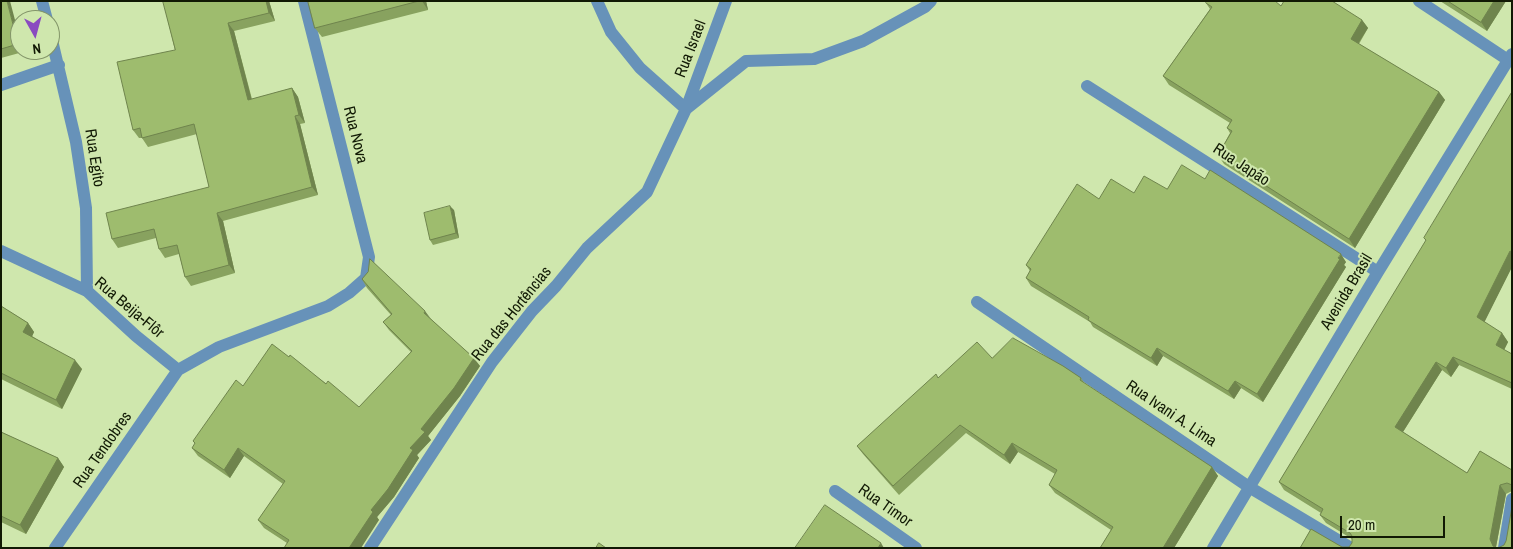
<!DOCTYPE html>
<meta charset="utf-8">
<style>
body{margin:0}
#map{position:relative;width:1513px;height:549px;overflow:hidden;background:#cfe7ad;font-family:"Archivo Narrow",sans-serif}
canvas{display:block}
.frame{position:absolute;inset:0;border:2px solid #111904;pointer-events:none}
.north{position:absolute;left:10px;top:10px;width:50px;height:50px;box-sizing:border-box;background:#cfe7ad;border:1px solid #839569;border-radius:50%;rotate:173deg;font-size:14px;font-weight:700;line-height:20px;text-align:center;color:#111904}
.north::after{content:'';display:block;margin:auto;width:18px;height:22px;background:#8a4bc0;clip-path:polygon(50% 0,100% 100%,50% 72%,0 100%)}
.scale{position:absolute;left:1340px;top:516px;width:105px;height:22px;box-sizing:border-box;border:2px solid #111904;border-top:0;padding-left:6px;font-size:15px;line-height:18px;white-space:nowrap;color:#111904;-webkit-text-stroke:4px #cfe7ad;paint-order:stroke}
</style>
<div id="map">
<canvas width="1513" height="549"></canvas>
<div class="frame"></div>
<div class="north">N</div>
<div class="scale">20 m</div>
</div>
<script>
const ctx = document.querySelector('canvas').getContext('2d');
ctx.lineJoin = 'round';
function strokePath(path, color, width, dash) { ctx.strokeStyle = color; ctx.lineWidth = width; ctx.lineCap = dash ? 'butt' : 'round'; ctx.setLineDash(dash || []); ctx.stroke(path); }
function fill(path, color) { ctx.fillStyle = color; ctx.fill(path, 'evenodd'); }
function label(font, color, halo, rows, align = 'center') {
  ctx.font = font + ' "Archivo Narrow",sans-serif'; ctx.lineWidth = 4; ctx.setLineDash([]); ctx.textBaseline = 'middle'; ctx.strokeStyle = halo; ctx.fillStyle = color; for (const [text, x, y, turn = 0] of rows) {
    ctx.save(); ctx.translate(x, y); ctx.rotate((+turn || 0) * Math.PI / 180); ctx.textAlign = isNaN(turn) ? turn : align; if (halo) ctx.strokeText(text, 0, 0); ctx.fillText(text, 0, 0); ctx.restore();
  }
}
const street = new Path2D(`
 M42,1l5,19
 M597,1l14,31 29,36 46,41
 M1419,1l89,59
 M50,32l26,110 10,66 1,83
 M1,85l58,-20
 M1087,86l291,186
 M686,109l60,-48 68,-2 49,-18 62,-34 6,-6
 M1,251l86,40 49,45 42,34
 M977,302l272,185 102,61
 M835,491l81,57
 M55,548l123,-178 41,-23 109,-41 21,-13 17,-15 3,-21 -65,-256
 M370,548l122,-186 40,-51 24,-25 31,-38 60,-56 39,-83 40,-108
 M1213,548l165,-276 134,-218
 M1504,548l8,-49`);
const wall = new Path2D(`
 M1,1l19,38v11h3v2l-22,6z
 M163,1h106l6,20 -41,10 18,68 40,-11 6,9 7,26 -5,1 18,71 -95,26 12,52 -44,13 -6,-9 -6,-23 -14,4 -6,-9 -3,-11 -38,10 -6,-9 97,-52 -12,-53 -49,13 -6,-9h-3l-6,-8 42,-80z
 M308,1h118l2,9 -106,27 -7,-9z
 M1440,1h66l-19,30z
 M1206,3l75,3 81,14 6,8 -9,16 80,48 6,8 -90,148 -131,-84 -6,-9 12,-22 -3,-5 3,-5 -61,-38 -6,-9 47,-67z
 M1512,92v175l-28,55 18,11 6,9 -4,8 8,4v35l-53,-24 -8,12 -9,-7 -39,62 64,41 13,-22 32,19v21l-6,3 -10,53 1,1h-197l11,-19 31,18h7l3,-4v-4l-26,-16 -6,-8 1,-2 -37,-23 -5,-8 147,-241 -2,-3z
 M1167,189l179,73 -2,3 2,2 -83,135 -22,-14 -7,11 -71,-43 -6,10 -64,-39 -3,-5 -59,-36 -5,-8 4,-7 -4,-6 73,-66 35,-6z
 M454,210l5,28 -26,7 -3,-5z
 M362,279l69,40 49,47 -20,30 -32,40 3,4 -14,15 2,3 -25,39 -17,20 2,3 -92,23 -23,-15 -6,-8 25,-36 -39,-28 -14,22 -32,-22 -6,-8 3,-4 -2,-3 50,-55 46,-29 70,50 52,-55 -22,-22 -6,-8 8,-7 -24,-27z
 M1,306l27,17 6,9 -2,4 50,33 -20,40 -61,-30z
 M938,378h143l4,6 127,83 6,9 -44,72h-74l11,-18 -56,-37 -6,-8 6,-11 -37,-22 -8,12 -44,-31 -67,62 -36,-41 -6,-8z
 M1,432l57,26 6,9 -38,67 -25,-12z`);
const shadedWall = new Path2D(`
 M7,1h3l10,38v8l-2,-3z
 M266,1h3l6,20 -6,-8z
 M422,1h4l2,9z
 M1494,1h12l-19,30 -6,-9z
 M1362,20l6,8 -12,19 -5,-8z
 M228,23l6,8 20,78 -6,-9z
 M292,88l6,9 7,26 -6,-8z
 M1439,92l6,8 -90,148 -6,-9z
 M295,116l5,8 18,71 -6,-8z
 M450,206l4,4 5,28 -3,-5z
 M217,213l6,8 12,52 -6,-8z
 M1510,251l2,3v13l-29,58 -6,-8z
 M1341,254l5,8 -2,3 2,2 -83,135 -6,-8z
 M425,311l6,8 -7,-6z
 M28,323l6,9 -4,9 -7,-9z
 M1502,333l6,9 -6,12 -6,-9z
 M1157,348l6,8 -6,10 -6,-8z
 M1453,357l6,8 -8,12 -5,-9z
 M474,358l6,8 -20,30 -32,40 3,4 -14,15 2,3 -25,39 -17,20 2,3 -18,28h-12l22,-38 39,-62 11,-19z
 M75,360l7,9 -20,40 -6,-9z
 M1436,362l6,8 -41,65 -6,-8z
 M1235,381l6,7 -7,11 -6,-8z
 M1012,443l6,9 -8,12 -6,-9z
 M238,448l6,8 -14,22 -6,-8z
 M58,458l6,9 -38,67 -6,-9z
 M1212,467l6,9 -44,72h-11z
 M1500,485l6,9 -10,53 -3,-1 -3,-7z
 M881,543l3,5h-6z`);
const building = new Path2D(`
 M1,1h6l11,43 -17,5z
 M163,1h103l3,12 -41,10 20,77 44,-12 7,27 -4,1 17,71 -95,26 12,52 -44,12 -8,-32 -18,4 -5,-20 -42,10 -6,-26 103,-26 -15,-63 -52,14 -2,-10 -7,2 -16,-68 58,-12z
 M308,1h111l-104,27z
 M1207,1h68l6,5 3,-5h48l30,19 -11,19 88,53 -90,147 -131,-84 14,-24 -5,-3 5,-8 -69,-44 49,-69 -6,-4z
 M1448,1h46l-13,21z
 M1512,92v160l-2,-1 -33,66 25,16 -6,12 16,9v29l-59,-26 -7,11 -10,-6 -41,65 72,46 13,-22 32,19v15l-5,-2 -7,2 -10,54 3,7 4,2h-197l11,-19 31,18h7l3,-4v-7l-2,-3 -30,-18 3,-6 -44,-27 147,-242 -2,-2z
 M1182,165l23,14 5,-9 131,84 -3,4 2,1 -83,135 -22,-13 -7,10 -71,-43 -6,10 -63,-38 1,-3 -63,-39 5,-9 -5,-4 51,-81 22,15 12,-20 23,14 10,-17 23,13z
 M450,206l6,27 -26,7 -6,-27z
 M370,259l55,52 -1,2 50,45 -20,30 -33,41 4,3 -15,16 3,2 -25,39 -17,21 2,2 -24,36h-65l5,-8 -31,-20 27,-39 -47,-33 -14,22 -32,-22 3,-5 -2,-2 43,-61 7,6 29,-42 17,13 1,-2 36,29 2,-3 31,26 53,-56 -29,-29 9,-8 -30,-35 6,-7z
 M1,306l27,17 -5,9 52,28 -19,40 -55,-27z
 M1013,338l50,28 18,12 -1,2 132,87 -49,81h-63l13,-21 -64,-42 8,-15 -45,-27 -8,12 -44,-30 -67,61 -36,-40 79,-72 2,4 39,-36 15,16z
 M1,432l57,26 -38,67 -19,-9z
 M825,505l56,38 -3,5h-83z
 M1512,507v41h-14l6,-3 2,-4z
 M599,543l7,5h-10z`);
const streetNames = [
 ["Rua Israel",691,49,-69],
 ["Rua Nova",355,135,76],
 ["Rua Egito",94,158,81],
 ["Rua Japão",1241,165,33],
 ["Avenida Brasil",1347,292,-59],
 ["Rua Beija-Flôr",129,308,40],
 ["Rua das Hortências",512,314,-51],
 ["Rua Ivani A. Lima",1171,414,34],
 ["Rua Tendobres",103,450,-55],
 ["Rua Timor",885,506,35]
];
strokePath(street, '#6792b9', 12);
fill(wall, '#88a25f');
fill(shadedWall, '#6f844d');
fill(building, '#9ebc6e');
strokePath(building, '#6f844d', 1);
label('16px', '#111904', '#cfe7ad', streetNames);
</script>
